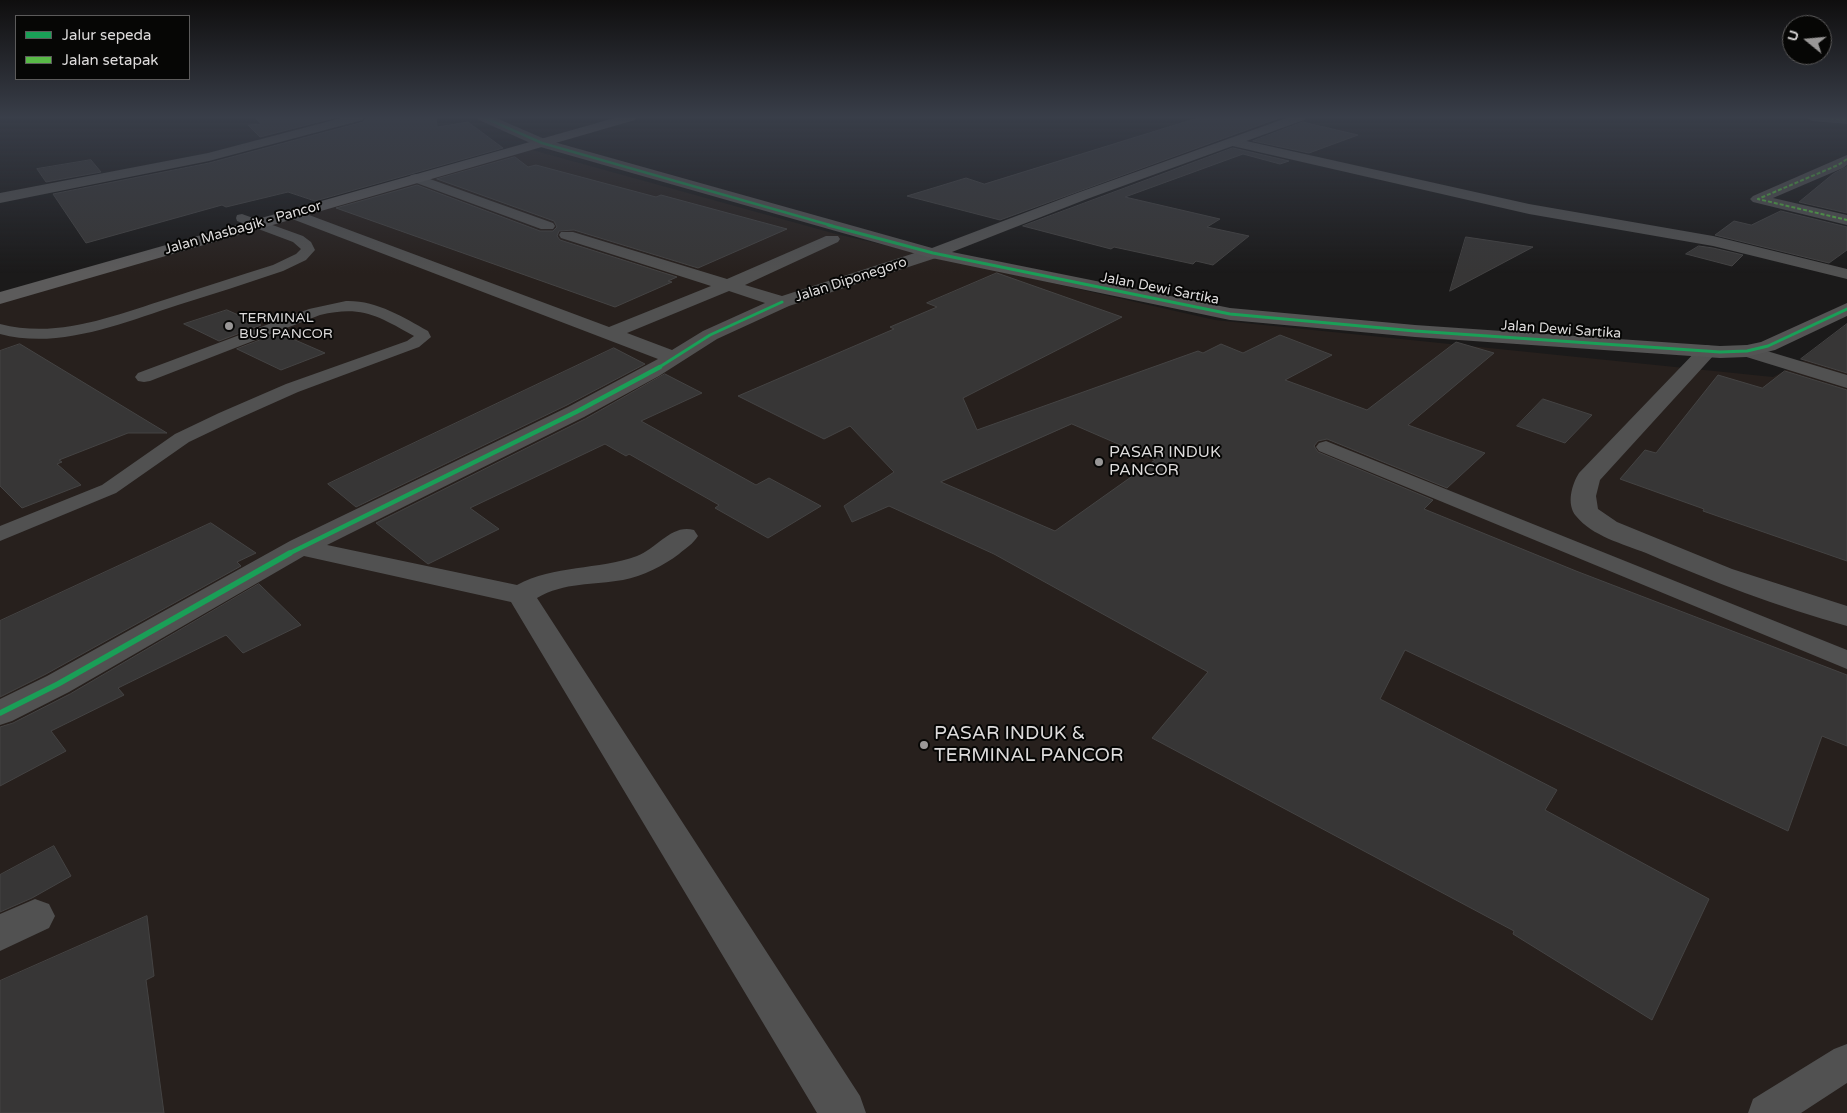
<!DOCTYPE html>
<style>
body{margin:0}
#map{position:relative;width:1847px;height:1113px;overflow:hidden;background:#1b1a1a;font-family:"Varela Round",sans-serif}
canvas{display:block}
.legend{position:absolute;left:15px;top:15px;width:175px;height:65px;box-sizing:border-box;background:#060605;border:1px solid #5c5b5b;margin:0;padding:6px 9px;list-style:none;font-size:15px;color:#dddbdb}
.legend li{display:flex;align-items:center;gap:10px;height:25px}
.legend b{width:25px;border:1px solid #5c5b5b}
.north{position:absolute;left:1782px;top:15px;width:50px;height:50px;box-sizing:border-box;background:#060605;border:1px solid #5c5b5b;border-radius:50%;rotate:287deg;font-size:14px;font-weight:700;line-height:20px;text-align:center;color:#dddbdb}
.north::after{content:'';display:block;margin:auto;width:18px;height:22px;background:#999797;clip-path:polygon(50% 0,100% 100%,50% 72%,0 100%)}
</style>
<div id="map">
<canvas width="1847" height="1113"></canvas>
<ul class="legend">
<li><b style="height:6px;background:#1a9f57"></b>Jalur sepeda</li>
<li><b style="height:6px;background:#58b947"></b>Jalan setapak</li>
</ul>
<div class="north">U</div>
</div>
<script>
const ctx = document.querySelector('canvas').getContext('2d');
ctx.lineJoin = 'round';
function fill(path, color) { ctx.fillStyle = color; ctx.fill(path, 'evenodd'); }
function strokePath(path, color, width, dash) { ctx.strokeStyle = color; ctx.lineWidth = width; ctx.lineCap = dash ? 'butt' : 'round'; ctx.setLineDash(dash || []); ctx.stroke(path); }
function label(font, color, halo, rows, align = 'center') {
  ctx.font = font + ' "Varela Round",sans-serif'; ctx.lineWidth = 4; ctx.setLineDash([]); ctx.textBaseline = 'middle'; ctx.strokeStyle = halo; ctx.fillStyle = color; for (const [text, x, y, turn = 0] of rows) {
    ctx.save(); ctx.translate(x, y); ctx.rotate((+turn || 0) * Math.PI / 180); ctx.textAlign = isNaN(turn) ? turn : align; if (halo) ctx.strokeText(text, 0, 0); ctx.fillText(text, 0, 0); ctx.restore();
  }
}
const built = new Path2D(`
 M529,149l307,85 379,86 558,57 74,-40v776h-1847v-812z`);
const building = new Path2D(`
 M254,117h84l-78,20 -12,-12 13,-1z
 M367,117h69l1,10 31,-5 35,26 -188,53 -27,-9 -62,15 -4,-2 -136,38 -33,-49 156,-31 154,-41z
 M1201,117h81l-282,103 -93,-24 59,-18 18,6z
 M1303,122l55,13 -49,18 -56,-12z
 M1233,148l56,13 -9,3 -37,-10 -118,43 95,22 -13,8 42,9 -36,29 -17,-4 -3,3 -79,-17 -3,2 -88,-23z
 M515,157l13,10 8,-2 120,32 5,-2 126,34 -89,39 -124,-38 -15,1 -2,5 3,4 117,37 -9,4 4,1 -57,25 -279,-99 81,-23 123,46h13l4,-4 -3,-6 -117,-42z
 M91,160l10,12 -55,10 -9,-13z
 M1847,167v46l-48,-11 34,-28z
 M1781,211l66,16v23l-18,13 -114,-28 19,-14 17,4z
 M1466,237l67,10 -83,44z
 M1699,246l14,2 30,7 -11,11 -46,-12z
 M997,273l125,44 -159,81 14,32 221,-79 5,2 18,-9 22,9 37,-18 52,20 -47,25 82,30 89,-68 38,11 -86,72 77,28 -38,35 -120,-49 -9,2 -4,5 4,6 115,48 -9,9 152,62 271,104v71l-25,-10 -34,95 -383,-181 -25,49 177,91 -12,20 164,89 -57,121 -139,-86 1,-3 -362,-193 56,-66 -214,-118 -105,-48 -37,16 -8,-16 50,-34 -44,-46 -26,13 -86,-43 156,-67 -4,-2 47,-20 -10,-4zM1072,424l83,36 -100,71 -114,-49z
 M227,310l34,15 -42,16 -35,-17z
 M1847,324v49l-46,-14z
 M279,333l46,20 -44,17 -44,-21z
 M20,344l132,80 15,9h-39l-69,27 3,2 -5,2 24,21 -59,23 -22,-22v-135z
 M614,348l31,16 -78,41 -211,102 -28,-23z
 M1785,371l62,19v171l-144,-50 1,-2 -84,-30 25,-29 11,3 62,-78 44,13z
 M665,374l37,19 -61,28 115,64 13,-7 52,28 -53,32 -53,-30 4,-3 -90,-51 -3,2 -21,-12 -135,64 29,21 -71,35 -52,-41 209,-104z
 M1543,399l49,16 -27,28 -48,-17z
 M211,523l45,30 -19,9 4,4 -195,108 -46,23v-76z
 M259,584l42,41 -58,28 -17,-18 -108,53 6,7 -73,36 15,20 -66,35v-59l13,-4 57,-29z
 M54,846l17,30 -39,22 -32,14v-37z
 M147,916l7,60 -8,4 18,133h-164v-132z`);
const lane = new Path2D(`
 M242,214l61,22 8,6 4,8 -9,10 -23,11c-35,12 -70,23 -105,34 -56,18 -119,45 -178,29v-10c58,15 113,-8 167,-25 36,-12 71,-23 106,-34l23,-11 5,-5 -8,-7 -56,-21 -1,-3 1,-3z
 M346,301c30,-1 57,16 82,30l3,6 -12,10 -121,45 -65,29 -44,21 -73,51 -116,48v-15l102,-41 73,-51 44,-21 67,-29 121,-43 7,-5c-36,-20 -52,-31 -94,-21l-170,66 -6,1 -6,-1 -3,-4 3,-4 171,-64z
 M1326,441l521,209v19l-528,-218 -3,-4 3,-4z
 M1847,1044v39l-46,30h-53l5,-14 81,-50z`);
const street = new Path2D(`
 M345,117h20l-2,3 -154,41 -209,42v-10l208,-40z
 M1806,117h41v7l-35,-3z
 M1233,138l296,66 184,32 134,33v10l-134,-33 -184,-32 -301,-69 -2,-3 2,-3z
 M1847,155v10l-4,3 -70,30 74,17v10l-94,-23 -3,-3 3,-3z
 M416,174l137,49 2,3 -2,3h-12l-130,-48 -2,-3 2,-3z
 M293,209l316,118 102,-41 -150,-48 -2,-3 2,-3h12l154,47 99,-43h12l2,3 -2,3 -93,43 37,11 145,-47h12l2,4 -2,4 -150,49 -72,33 -58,37 -75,41 -257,128 190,40c37,-20 81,-15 120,-29 21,-8 34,-32 57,-26l4,6c-5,8 -12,12 -19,18 -16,12 -36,22 -56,26 -29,5 -59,2 -86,18l323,498 6,17h-49l-306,-511 -207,-46 -235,136 -57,29 -12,4v-26l47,-23 243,-135 278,-134 90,-48 -371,-142 -2,-3 2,-3zM729,291l36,12 -62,28 -31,19 -45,-17z
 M1707,345l7,2 3,4 -3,4 -114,125 -4,16 2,13 19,13 115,47 115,37v20c-69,-19 -136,-45 -201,-73 -23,-9 -54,-17 -70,-37 -10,-12 -4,-32 3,-43l121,-126z
 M1747,345l100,30v13l-107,-33 -3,-4 3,-4z
 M35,899l14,5 6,12 -6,12 -49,23v-37z`);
const secondary = new Path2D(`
 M477,117h17l53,23 385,108 145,-55 212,-76h17l-2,3 -217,79 -135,53 278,56 185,17 305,21 27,-1 14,-3 86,-39v13l-72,34 -28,7 -27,1 -305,-21 -185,-17 -303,-63 -390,-111 -58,-26z`);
const primary = new Path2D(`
 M618,117h19l-2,3 -635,184v-12z`);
const quiet = new Path2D(`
 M1812,117l35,3
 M1847,159l-9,6 -80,34 89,21`);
const cyclewayFar3 = new Path2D(`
 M483,117l59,26 291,83`);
const cyclewayFar2 = new Path2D(`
 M828,225l105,28 297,61 185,17 305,21 27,-1 21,-5 79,-37
 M658,368l52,-33 72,-33`);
const cyclewayFar1 = new Path2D(`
 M288,554l288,-142 84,-45`);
const cycleway = new Path2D(`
 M0,713l58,-29 232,-131`);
const markers = [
 [229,326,5,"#999797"],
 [1099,462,5,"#999797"],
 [924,745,5,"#999797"]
];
const farStreetnames = [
 ["Jalan Masbagik - Pancor",243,228,-16],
 ["Jalan Diponegoro",851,280,-18],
 ["Jalan Dewi Sartika",1160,289,11],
 ["Jalan Dewi Sartika",1561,330,4]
];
const farPoinames = [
 ["TERMINAL",239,318],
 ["BUS PANCOR",239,334]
];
const poiNames = [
 ["PASAR INDUK",1109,453],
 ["PANCOR",1109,471]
];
const nearPoinames = [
 ["PASAR INDUK &",934,734],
 ["TERMINAL PANCOR",934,756]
];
fill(built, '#27201d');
fill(building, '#373636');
strokePath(building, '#444343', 1);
fill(lane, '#515151');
fill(street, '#515151');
fill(secondary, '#545454');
fill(primary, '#5c5b5b');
strokePath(quiet, '#58b947', 2, [4, 2]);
strokePath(cyclewayFar3, '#1a9f57', 2.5);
strokePath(cyclewayFar2, '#1a9f57', 3);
strokePath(cyclewayFar1, '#1a9f57', 4.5);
strokePath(cycleway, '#1a9f57', 5.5);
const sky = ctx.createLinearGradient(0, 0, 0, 273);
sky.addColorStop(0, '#0f0e0e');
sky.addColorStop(0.43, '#393e49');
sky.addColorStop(1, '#393e4900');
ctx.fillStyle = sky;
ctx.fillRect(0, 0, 1847, 273);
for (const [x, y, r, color] of markers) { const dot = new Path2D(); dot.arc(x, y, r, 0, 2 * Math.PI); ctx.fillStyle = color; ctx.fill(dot); strokePath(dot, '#060605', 2); }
label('14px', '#dddbdb', '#060605', farStreetnames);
label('14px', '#dddbdb', '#060605', farPoinames, 'left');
label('16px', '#dddbdb', '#060605', poiNames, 'left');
label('19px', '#dddbdb', '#060605', nearPoinames, 'left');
</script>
